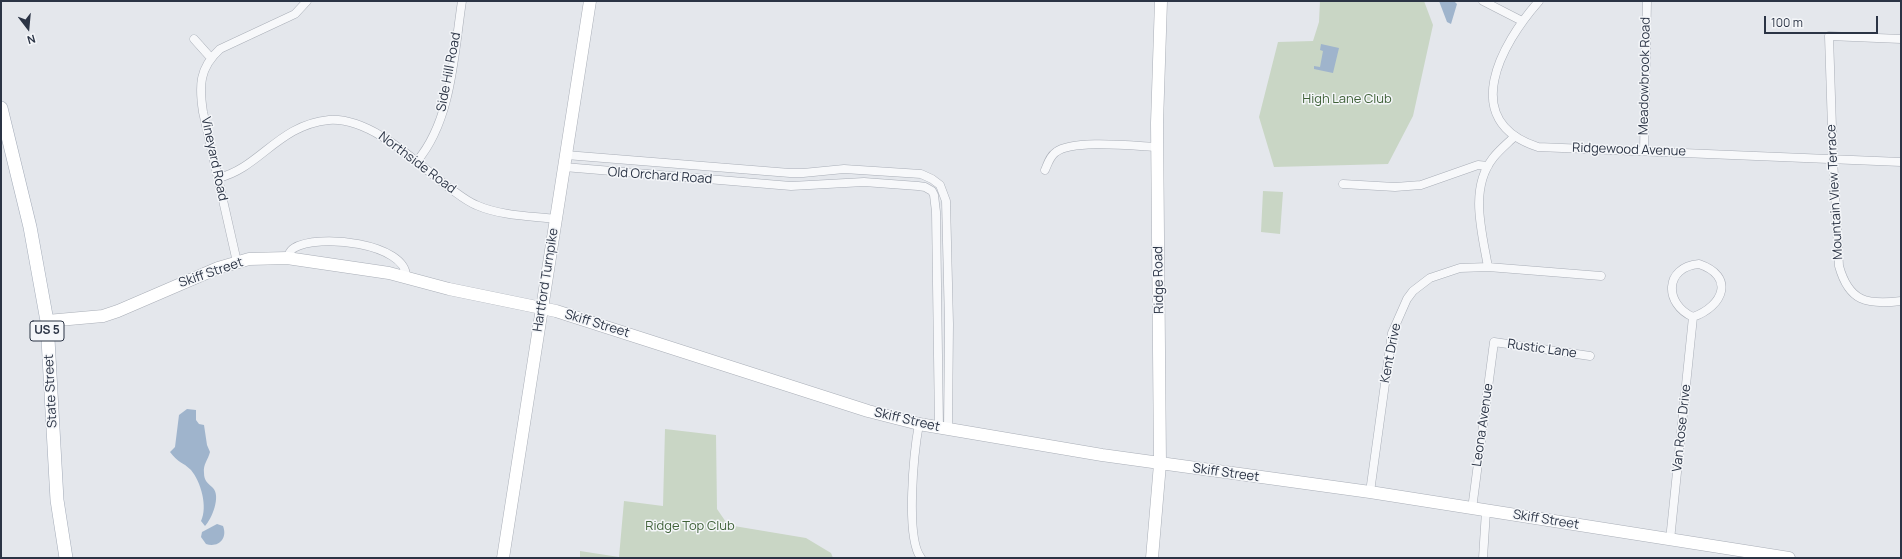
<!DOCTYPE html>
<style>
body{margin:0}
#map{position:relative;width:1902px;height:559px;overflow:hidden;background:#e4e7ec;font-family:Manrope,sans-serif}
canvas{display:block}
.frame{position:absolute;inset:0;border:2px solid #2b3445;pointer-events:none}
.north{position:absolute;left:8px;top:8px;width:40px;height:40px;-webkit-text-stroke:3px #f4f6f9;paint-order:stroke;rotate:164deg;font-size:11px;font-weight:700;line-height:16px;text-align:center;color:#2b3445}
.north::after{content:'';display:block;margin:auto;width:14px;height:18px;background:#2b3445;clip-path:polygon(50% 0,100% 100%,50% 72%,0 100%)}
.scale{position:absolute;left:1764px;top:16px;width:114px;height:18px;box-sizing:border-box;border:2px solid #2b3445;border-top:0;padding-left:5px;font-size:12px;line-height:14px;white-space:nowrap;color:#2b3445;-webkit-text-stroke:3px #f4f6f9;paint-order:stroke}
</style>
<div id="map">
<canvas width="1902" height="559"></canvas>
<div class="frame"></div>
<div class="north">N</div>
<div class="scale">100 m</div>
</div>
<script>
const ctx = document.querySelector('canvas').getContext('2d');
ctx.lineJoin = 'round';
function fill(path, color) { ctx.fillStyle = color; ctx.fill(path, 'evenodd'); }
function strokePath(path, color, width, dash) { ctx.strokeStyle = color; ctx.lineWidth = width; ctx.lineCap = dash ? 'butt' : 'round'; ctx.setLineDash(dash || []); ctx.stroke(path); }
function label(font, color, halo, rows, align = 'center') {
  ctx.font = font + ' Manrope,sans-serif'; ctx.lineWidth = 3; ctx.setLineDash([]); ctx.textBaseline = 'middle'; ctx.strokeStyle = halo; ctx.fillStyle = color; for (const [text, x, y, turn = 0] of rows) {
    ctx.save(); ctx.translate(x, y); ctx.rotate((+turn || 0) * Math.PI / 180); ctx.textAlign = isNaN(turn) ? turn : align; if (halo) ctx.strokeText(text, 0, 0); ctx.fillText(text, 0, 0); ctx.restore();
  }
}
const green = new Path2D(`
 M1320,1h104l9,24 -20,91 -25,48 -114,3 -15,-50 19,-75 35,-1 6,-19z
 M1263,191l20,1 -3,42 -19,-2z
 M665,429l51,6 1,74 11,16 78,13 25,15 2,5h-253v-7l39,6 5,-56 39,5z`);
const water = new Path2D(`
 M1439,1h15l3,3 -6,20 -4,-2z
 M1321,44l18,4 -6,25 -19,-4v-3l6,1 3,-16 -3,-1z
 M187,409l9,1v10l3,4 5,1 3,20 3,7c-2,8 -7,12 -6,21 0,8 4,10 9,15 8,8 -1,31 -8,38l-4,-5c7,-14 0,-39 -10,-51 -8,-8 -13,-7 -21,-18l5,-5 4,-32z
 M217,524l6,2c5,13 -5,22 -17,18l-5,-7 1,-5z`);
const street = new Path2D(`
 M1483,1l39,20
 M1539,1c-38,43 -81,120 -1,146l363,15
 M194,39l17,19
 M1901,39l-72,-3 4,123 6,107c10,36 28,39 62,35
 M1644,150l3,-149
 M566,155l224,18h13l41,-4 77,5 11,5 8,6 6,16 3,123 -1,105
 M417,161c35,-41 37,-108 45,-160
 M564,167l227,19 73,-4 54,4 7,1 7,4 2,4 2,17 3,215
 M1045,170c3,-7 5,-14 11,-18 17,-13 79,-6 101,-5
 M218,178c42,-10 60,-53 111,-58 42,-3 88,43 119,67 9,6 18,14 28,18 25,11 54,11 80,14
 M1343,184l52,3 26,-2 57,-20 10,1
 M287,258c2,-4 3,-8 7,-10 23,-15 113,-5 112,29
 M237,262l-34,-150c-4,-26 -4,-44 17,-63l75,-35 12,-13
 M1699,264c36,12 25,42 -6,53 -29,-13 -29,-50 6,-53z
 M1488,267c-6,-35 -19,-78 5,-109 6,-8 15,-15 22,-22
 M919,424c-5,27 -14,113 2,134
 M1370,492l22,-159 15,-34 6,-8 17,-13 30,-10 28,-1 113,9
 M1472,509l22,-167 96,14
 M1670,540l23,-223
 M1483,558l3,-47`);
const secondary = new Path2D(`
 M47,321l56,-5 15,-5 100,-43 31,-9 38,-1 102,15 60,16 107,22 312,100 51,13 183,31 268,37 419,66
 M503,558l87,-557
 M1152,558l8,-94 -3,-341 4,-122`);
const primary = new Path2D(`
 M1,108l29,119 17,94 10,179 9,58`);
const shields = [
 [47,331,34]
];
const shieldNames = [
 ["US 5",47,331]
];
const streetNames = [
 ["Side Hill Road",449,72,-79],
 ["Meadowbrook Road",1645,76,-89],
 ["Ridgewood Avenue",1629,150,2],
 ["Vineyard Road",214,159,78],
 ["Northside Road",417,163,37],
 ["Old Orchard Road",660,176,4],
 ["Mountain View Terrace",1835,192,-93],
 ["Skiff Street",211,273,-19],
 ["Hartford Turnpike",546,280,-81],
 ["Ridge Road",1159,280,-91],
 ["Skiff Street",597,324,17],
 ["Rustic Lane",1542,349,8],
 ["Kent Drive",1391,353,-79],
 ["State Street",51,391,-93],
 ["Skiff Street",907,420,13],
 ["Leona Avenue",1483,425,-82],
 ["Van Rose Drive",1682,428,-84],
 ["Skiff Street",1226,473,8],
 ["Skiff Street",1546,520,9]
];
const parkNames = [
 ["High Lane Club",1347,99],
 ["Ridge Top Club",690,526]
];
fill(green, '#c9d6c5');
fill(water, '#9fb4cc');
strokePath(street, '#a9aeb7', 9);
strokePath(secondary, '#a9aeb7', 13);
strokePath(primary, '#a3abb8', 14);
strokePath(street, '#f7f8fa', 8);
strokePath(secondary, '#fff', 12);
strokePath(primary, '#fff', 13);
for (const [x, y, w] of shields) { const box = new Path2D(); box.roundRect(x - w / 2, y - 10, w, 20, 3); ctx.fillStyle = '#f4f6f9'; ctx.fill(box); strokePath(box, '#2b3445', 1); }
label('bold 12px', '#2b3445', null, shieldNames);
label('13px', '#2b3445', '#f4f6f9', streetNames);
label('13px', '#3f6138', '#f4f6f9', parkNames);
</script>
